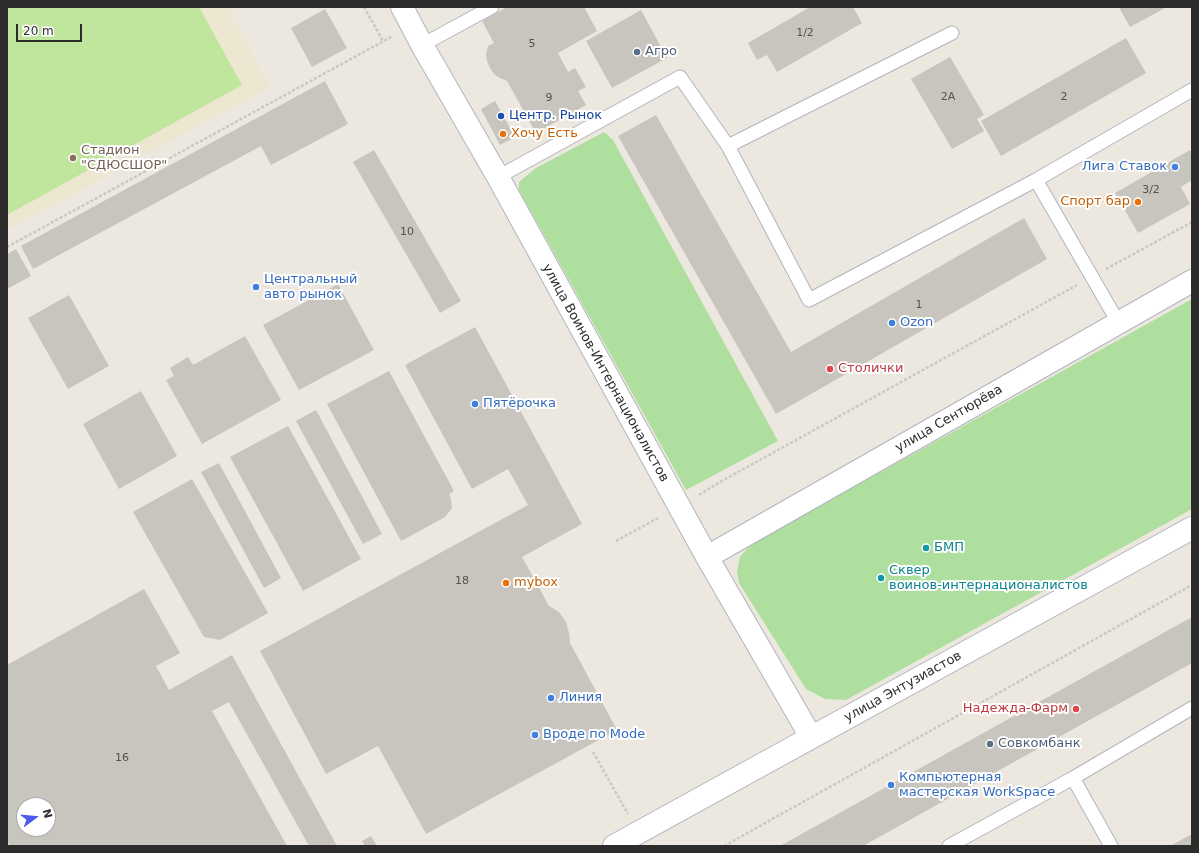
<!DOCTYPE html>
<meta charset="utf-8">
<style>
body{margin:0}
#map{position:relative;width:1199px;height:853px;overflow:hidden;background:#ece8df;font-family:"DejaVu Sans",sans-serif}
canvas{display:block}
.frame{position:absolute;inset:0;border:8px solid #2c2c2c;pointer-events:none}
.north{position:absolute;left:16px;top:797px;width:40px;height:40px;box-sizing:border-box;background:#fff;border:1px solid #ababab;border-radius:50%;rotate:74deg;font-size:11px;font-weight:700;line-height:16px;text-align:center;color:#2c2c2c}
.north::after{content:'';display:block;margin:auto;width:14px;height:18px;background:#4a5bee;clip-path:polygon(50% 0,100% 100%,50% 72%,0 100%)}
.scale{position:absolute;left:16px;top:24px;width:66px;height:18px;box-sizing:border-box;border:2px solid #2c2c2c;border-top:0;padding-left:5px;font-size:12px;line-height:14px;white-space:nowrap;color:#2c2c2c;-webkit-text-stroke:3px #fff;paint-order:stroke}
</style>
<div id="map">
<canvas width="1199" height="853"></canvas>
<div class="frame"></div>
<div class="north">N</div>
<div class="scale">20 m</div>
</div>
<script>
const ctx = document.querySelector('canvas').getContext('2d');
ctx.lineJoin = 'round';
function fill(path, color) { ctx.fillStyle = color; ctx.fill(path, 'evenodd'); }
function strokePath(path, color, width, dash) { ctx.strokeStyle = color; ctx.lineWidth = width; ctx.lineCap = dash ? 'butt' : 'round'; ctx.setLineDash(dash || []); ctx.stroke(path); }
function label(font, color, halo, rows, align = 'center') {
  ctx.font = font + ' "DejaVu Sans",sans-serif'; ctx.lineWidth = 4; ctx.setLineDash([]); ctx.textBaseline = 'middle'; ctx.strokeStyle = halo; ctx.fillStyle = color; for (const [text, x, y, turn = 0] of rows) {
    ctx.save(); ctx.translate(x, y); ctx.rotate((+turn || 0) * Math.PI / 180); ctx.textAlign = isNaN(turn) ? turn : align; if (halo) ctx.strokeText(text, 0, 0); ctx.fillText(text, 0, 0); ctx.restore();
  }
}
const education = new Path2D(`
 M7,7h220l43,80 -263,143z`);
const green = new Path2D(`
 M604,132l9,8 165,301 -92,49 -167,-300v-8l17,-14z
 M1192,299v210l-346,191 -21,-1 -19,-10 -67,-106 -2,-12 3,-14 11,-13z`);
const pitch = new Path2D(`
 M7,7h192l43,78 -235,130z`);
const building = new Path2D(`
 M507,7h77l13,24 -39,22 10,19 7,-4 11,19 -8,4 8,14 -50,28 -29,-52 -7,-3 -6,-4 -4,-6 -3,-7 -1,-7 2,-8 6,-3 -12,-22z
 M810,7h43l9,16 -85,49 -10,-17 -10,5 -9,-17z
 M1119,7h48l-37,20z
 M325,9l22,39 -35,19 -21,-39z
 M641,10l26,48 -55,30 -26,-47z
 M1126,38l20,35 -145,83 -20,-35z
 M950,57l34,58 -7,4 7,12 -32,18 -41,-70z
 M325,81l23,43 -77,41 -10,-19 -228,123 -12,-23z
 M495,101l20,36 -15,8 -19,-36z
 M656,115l135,237 233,-134 23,41 -271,155 -158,-278z
 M374,150l87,151 -21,12 -87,-151z
 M1190,150l2,3v27l-11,7 9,17 -52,29 -23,-40z
 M16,249l15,27 -24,13v-35z
 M338,284l36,66 -75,40 -36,-65z
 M69,295l40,71 -41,23 -40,-71z
 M475,327l107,197 -60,33 27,49 10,6 7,10 3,11 1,10 47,87 -191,104 -48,-88 -52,28 -66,-123 268,-146 -20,-36 -36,20 -67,-124z
 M245,336l36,64 -79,44 -36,-64 8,-4 -4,-8 18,-11 5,8z
 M389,371l65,120 -5,3 2,5 1,9 -7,9 -44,24 -74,-137z
 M141,391l36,65 -58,33 -36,-65z
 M316,410l66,124 -19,10 -67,-123z
 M288,426l73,133 -58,32 -73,-134z
 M219,463l62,115 -17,10 -63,-116z
 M192,479l76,134 -48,27 -16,-3 -71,-125z
 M144,589l36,64 -24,13 13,24 63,-35 105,191h-28l-80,-144 -17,9 75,135h-277l-3,-5v-176zM24,805h24v24h-24z
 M1192,617v46l-329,183h-83z
 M1192,834v12h-22z
 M371,836l6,10h-12l-3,-5z`);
const path = new Path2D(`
 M364,7l19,34
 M7,247l386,-211
 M1106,269l86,-47
 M699,495l21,-13 357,-197
 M616,541l44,-24
 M593,752l35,62
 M724,846l468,-261`);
const lane = new Path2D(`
 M422,45l70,-38
 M728,146l224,-113
 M498,177l182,-100 48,69 81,154 227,-120 82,142
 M1036,180l156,-90
 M1073,778l38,68
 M949,846l124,-68 119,-70`);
const secondary = new Path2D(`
 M402,7l20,38 76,132 209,380 104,180
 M707,557l485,-276
 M614,846l578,-318`);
const markers = [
 [637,52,4,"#5c6f8a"],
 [501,116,4,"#1a4fb4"],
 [503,134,4,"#e8710a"],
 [73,158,4,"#8d6e63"],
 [1175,167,4,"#3f7fe0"],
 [1138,202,4,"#e8710a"],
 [256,287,4,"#3f7fe0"],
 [892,323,4,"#3f7fe0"],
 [830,369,4,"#e0444e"],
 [475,404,4,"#3f7fe0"],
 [926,548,4,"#0f9aa8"],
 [881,578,4,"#0f9aa8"],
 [506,583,4,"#e8710a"],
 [551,698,4,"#3f7fe0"],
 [1076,709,4,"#e0444e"],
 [535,735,4,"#3f7fe0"],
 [990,744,4,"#5c6f8a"],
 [891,785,4,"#3f7fe0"]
];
const numberNames = [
 ["1/2",805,33],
 ["5",532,44],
 ["2А",948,97],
 ["2",1064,97],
 ["9",549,98],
 ["3/2",1151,190],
 ["10",407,232],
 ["1",919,305],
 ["18",462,581],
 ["16",122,758]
];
const serviceNames = [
 ["Агро",645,52],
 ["Совкомбанк",998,744]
];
const transitNames = [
 ["Центр. Рынок",509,116]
];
const foodNames = [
 ["Хочу Есть",511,134],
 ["Спорт бар",1130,202,"right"],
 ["mybox",514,583]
];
const educationNames = [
 ["Стадион",81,151],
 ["\"СДЮСШОР\"",81,166]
];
const shopNames = [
 ["Лига Ставок",1167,167,"right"],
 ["Центральный",264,280],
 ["авто рынок",264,295],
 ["Ozon",900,323],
 ["Пятёрочка",483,404],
 ["Линия",559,698],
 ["Вроде по Mode",543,735],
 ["Компьютерная",899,778],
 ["мастерская WorkSpace",899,793]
];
const healthNames = [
 ["Столички",838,369],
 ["Надежда-Фарм",1068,709,"right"]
];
const streetNames = [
 ["улица Воинов-Интернационалистов",605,373,61],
 ["улица Сентюрёва",949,419,-30],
 ["улица Энтузиастов",903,687,-29]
];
const cultureNames = [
 ["БМП",934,548],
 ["Сквер",889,571],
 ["воинов-интернационалистов",889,586]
];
fill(education, '#ede6d0');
fill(green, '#afdf9f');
fill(pitch, '#c0e59c');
fill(building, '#c8c4be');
strokePath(lane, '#b2b4be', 15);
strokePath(secondary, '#b2b4be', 24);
strokePath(path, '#c8c8c8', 2.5, [3, 2]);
strokePath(lane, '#fff', 13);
strokePath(secondary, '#fff', 22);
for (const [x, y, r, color] of markers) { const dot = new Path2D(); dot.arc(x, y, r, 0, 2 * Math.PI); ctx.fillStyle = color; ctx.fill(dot); strokePath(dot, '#fff', 1.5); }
label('11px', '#535250', null, numberNames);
label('13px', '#4e5e75', '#fff', serviceNames, 'left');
label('13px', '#164399', '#fff', transitNames, 'left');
label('13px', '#c56008', '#fff', foodNames, 'left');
label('13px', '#785e54', '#fff', educationNames, 'left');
label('13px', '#366cbe', '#fff', shopNames, 'left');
label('13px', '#be3a42', '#fff', healthNames, 'left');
label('13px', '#2c2c2c', '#fff', streetNames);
label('13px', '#0d838f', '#fff', cultureNames, 'left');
</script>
